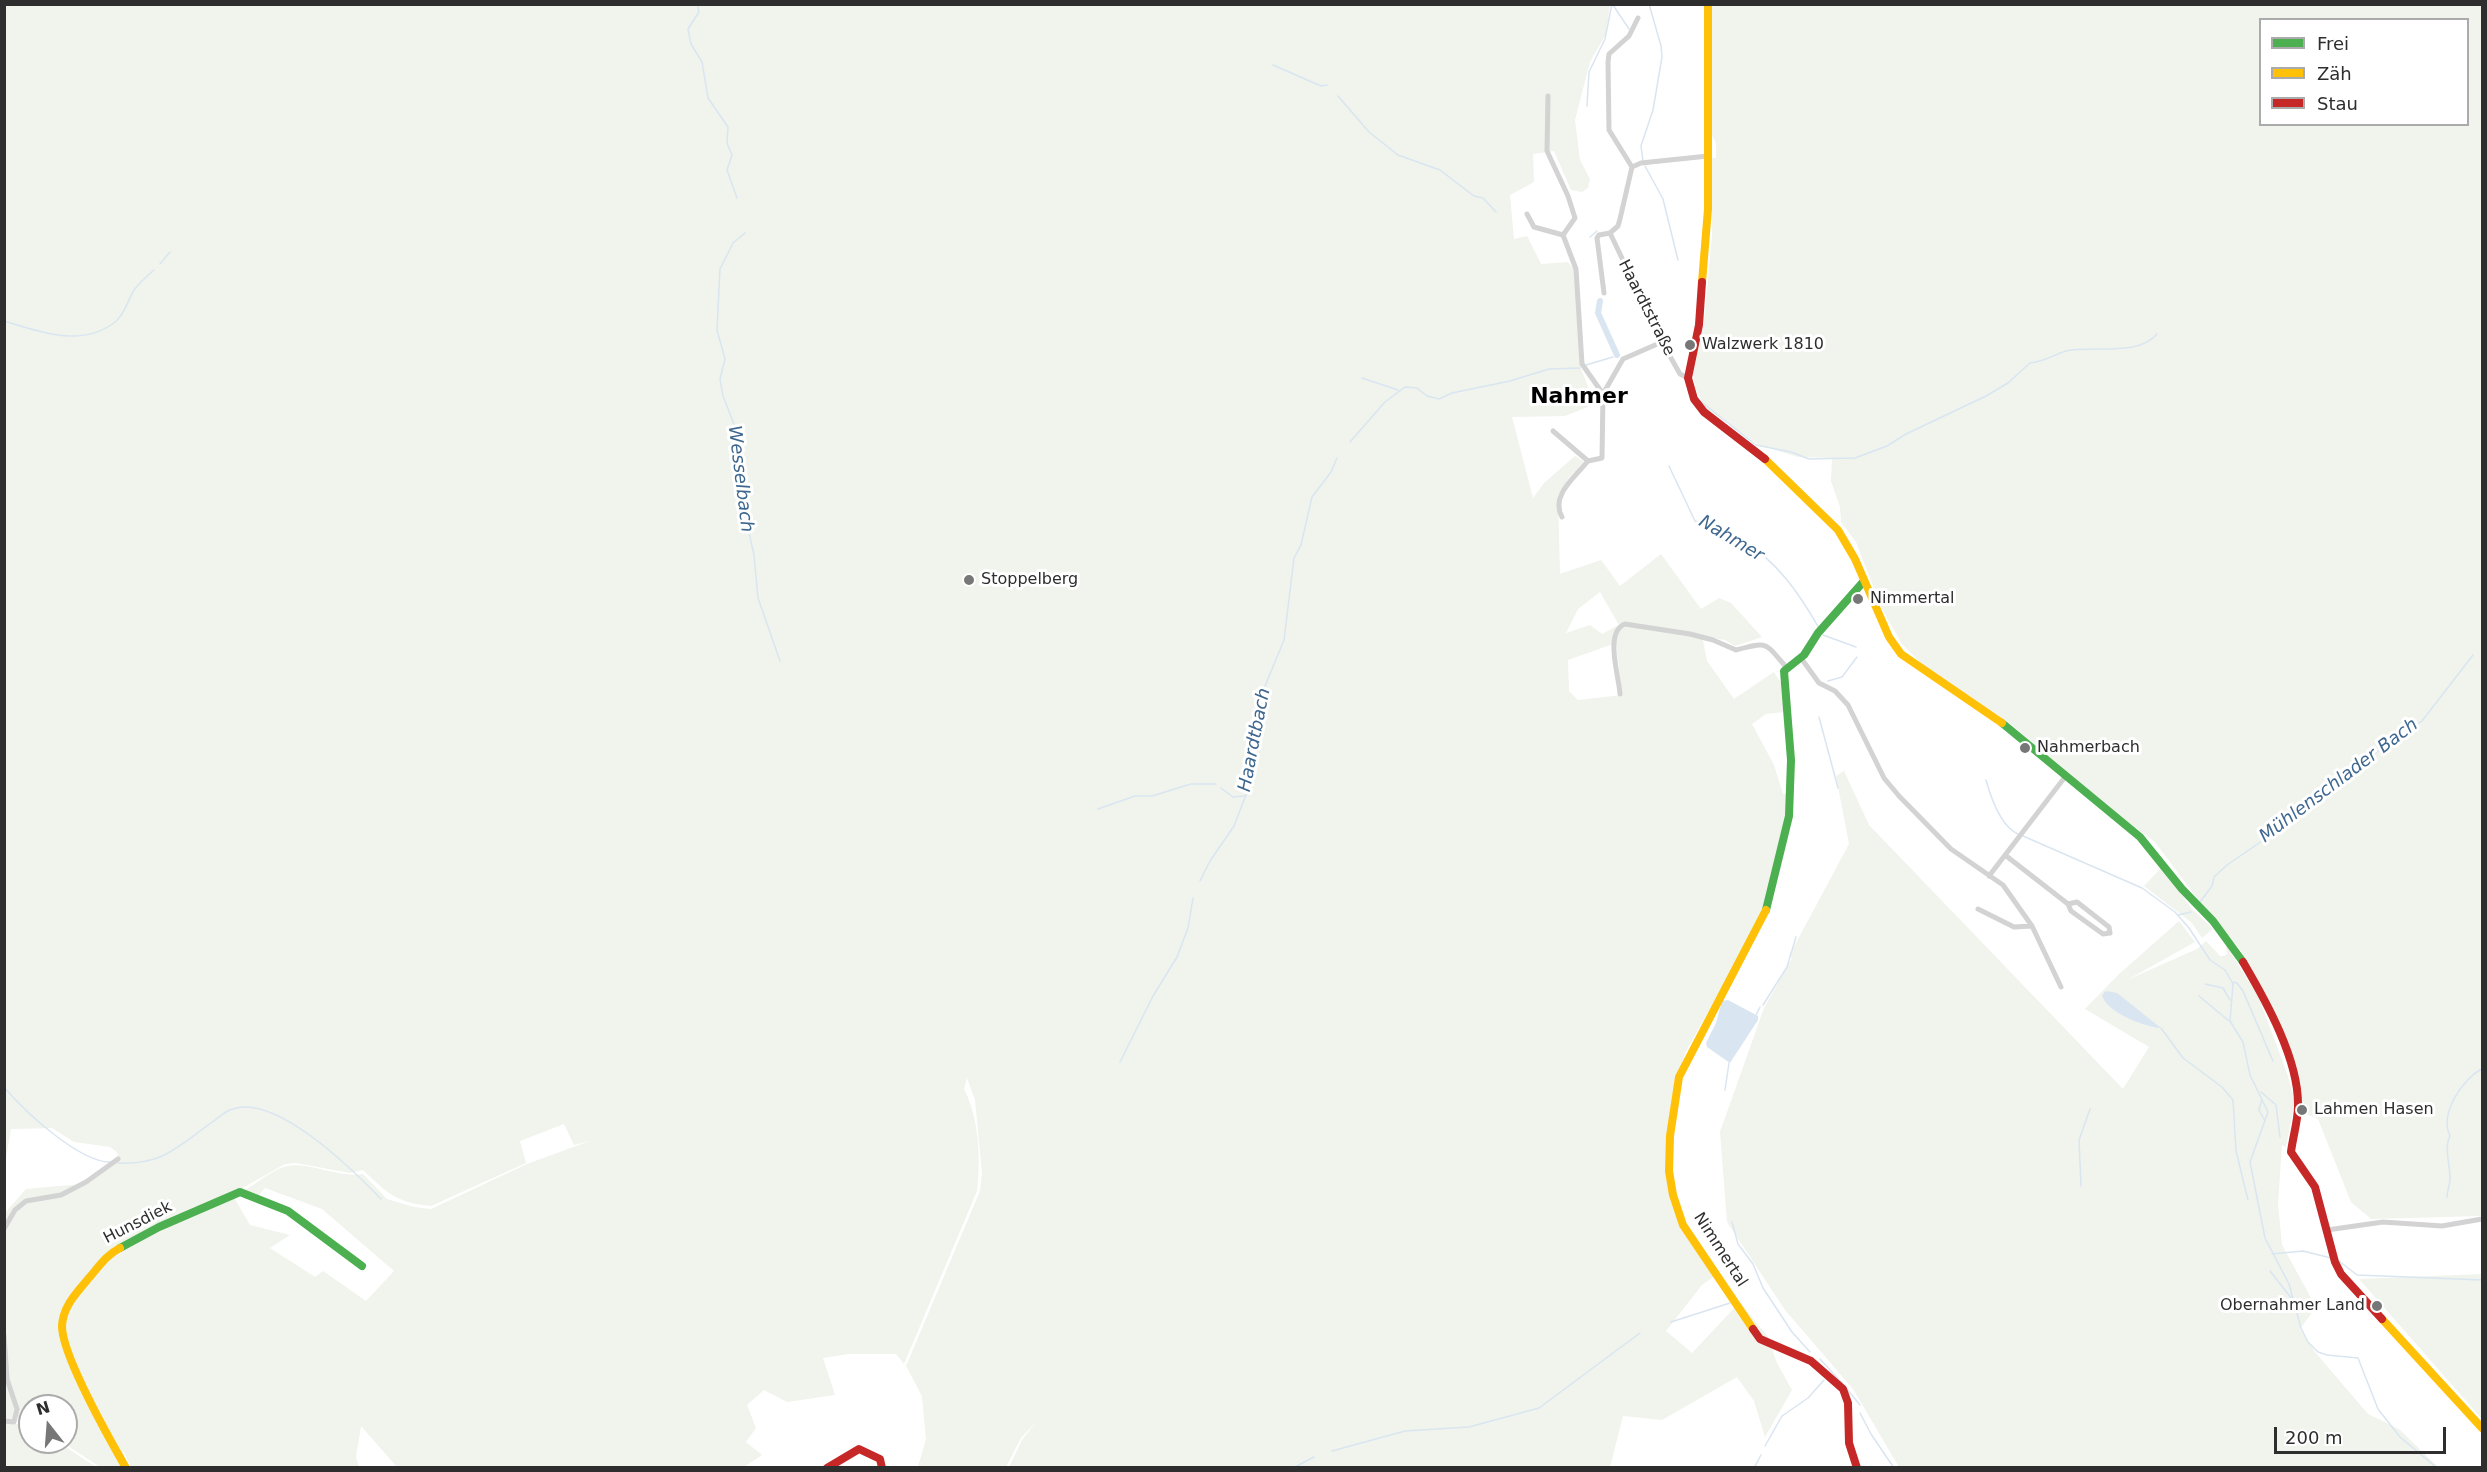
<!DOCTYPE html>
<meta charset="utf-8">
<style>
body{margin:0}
#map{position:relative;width:2487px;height:1472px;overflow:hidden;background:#fff;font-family:"DejaVu Sans",sans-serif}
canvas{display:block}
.frame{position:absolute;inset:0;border:6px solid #2e2e2e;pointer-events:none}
.legend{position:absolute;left:2259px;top:18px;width:210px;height:108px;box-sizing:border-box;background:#fff;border:2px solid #ababab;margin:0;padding:8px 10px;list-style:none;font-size:18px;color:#2e2e2e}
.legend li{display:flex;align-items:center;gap:12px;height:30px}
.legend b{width:30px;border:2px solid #ababab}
.north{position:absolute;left:18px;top:1394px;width:60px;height:60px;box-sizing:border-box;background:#fff;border:2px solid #ababab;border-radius:50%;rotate:343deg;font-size:16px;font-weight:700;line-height:24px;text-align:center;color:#2e2e2e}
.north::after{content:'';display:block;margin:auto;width:21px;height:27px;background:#777;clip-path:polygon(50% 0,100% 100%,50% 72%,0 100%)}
.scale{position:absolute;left:2274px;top:1427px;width:172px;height:27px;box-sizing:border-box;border:3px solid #2e2e2e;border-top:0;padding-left:8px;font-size:18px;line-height:21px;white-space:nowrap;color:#2e2e2e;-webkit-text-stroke:4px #fff;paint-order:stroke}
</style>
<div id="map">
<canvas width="2487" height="1472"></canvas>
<div class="frame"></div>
<ul class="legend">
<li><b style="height:8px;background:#4caf50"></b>Frei</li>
<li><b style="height:8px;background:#ffc107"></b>Zäh</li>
<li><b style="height:8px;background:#c62828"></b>Stau</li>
</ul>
<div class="north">N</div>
<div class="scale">200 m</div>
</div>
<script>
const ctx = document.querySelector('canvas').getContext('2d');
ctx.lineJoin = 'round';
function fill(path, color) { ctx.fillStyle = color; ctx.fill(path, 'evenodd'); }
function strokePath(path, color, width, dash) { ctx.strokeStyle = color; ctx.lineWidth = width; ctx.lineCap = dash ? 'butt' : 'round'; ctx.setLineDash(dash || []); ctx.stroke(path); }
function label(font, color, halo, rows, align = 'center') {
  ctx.font = font + ' "DejaVu Sans",sans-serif'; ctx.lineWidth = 6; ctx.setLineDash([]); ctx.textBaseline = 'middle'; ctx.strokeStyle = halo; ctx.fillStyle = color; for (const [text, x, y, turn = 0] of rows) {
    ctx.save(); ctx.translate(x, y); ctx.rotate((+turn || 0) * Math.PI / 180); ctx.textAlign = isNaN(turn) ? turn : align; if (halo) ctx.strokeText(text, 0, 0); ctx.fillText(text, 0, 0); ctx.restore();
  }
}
const green = new Path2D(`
 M5,5h1605l-4,29 -16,28 -15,58 5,40 10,19 -2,9 -6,4 -11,-2 -17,-39 -21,3 1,28 -24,13 4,44 13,-3 14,28 27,-2 7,9 5,95 15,38 -30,12 -53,1 21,81 11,-15 31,-27 9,6 -15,15 -11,19 2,78 41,-14 19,26 41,-32 40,55 18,-11 12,5 31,34 -27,9 -10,-6 -23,-4 5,25 27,38 40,-27 9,14 1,26 -18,2 -14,10 22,41 9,29 7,1 -24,115 -80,141 -12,36 -6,48 11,81 40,57 -17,12 -36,46 26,22 48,-51 28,35 9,26 15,27 -27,47 -11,-36 -17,-24 -75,43 -39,-4 -13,51h-601l13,-27 14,-18 -15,16 -15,29h-88l8,-28 -4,-43 -16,-30 74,-175 2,-17 -7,-74 -8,-22 -3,11c15,29 17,70 13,102l-73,173 -8,-10h-48l-25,4 12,37 -48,7 -23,-12 -17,15 9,23 -10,14 16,13 -18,12h-347l-36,-41 -5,31 3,10h-228l-9,-19 6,19h-28l-38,-25h4v-36h-36v17l-12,-2v-12l-13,-31 10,33 -3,10 -7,-2v-206l21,-24 57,-5 9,-4 27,-21 -2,-7 -7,-5 -36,-5 -22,-14 -41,1 -6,35zM1600,592l19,33 -17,9 -12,-9 -24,8 12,-24zM1616,643l6,52 -44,5 -9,-9 -1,-31zM564,1124l10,21 16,-4 -63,23 -96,45 -17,-2 -27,-8 -24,-25c-26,4 -53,-12 -75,-8 -14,2 -31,18 -45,25l14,6 8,-9 57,21 72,62 -28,30 -43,-30 -8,6 -45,-29 20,-13 -40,-10 -18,-31 53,-30 11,-1 54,10 13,-3c24,23 34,33 68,36l95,-43 -6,-22z
 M1712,5h770v1211l-111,3 -20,-17 -33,-83 -16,-7 -18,-75 -18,-41 -27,-48 -40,-47 -44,-59 -38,-28 -110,-93 -84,-56 -21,-21 -20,-35 -26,-67 -15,-20 -1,-15 -9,-26 1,-23 -34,-1 -39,-12 -54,-38 -10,-19 -2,-14 11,-51 8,-88 -1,-77h5v-15l-4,-8zM2260,20h208v104h-208z
 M1844,771l25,54 254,264 26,-42 -64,-38 32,-33 62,-55 16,21 -68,38 70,-31 9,-8 14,15h4l3,-2 -1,-9 32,51 29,77 8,28 -9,46 -4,-2 -4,59 4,41 34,62 -16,22 15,23 53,62 31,15 39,38h-539l-46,-78 -68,-79 -58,-88 -7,-90 44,-124 28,-50 -3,-2 60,-112 -13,-68z
 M2162,867l29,41 22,21 -11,9 -10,-15 -48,-37z
 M2482,1274v145l-123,-140z
 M4,1422l26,4v16h28l38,25h-91z`);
const water = new Path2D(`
 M2106,991l11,2 44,35c-17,-1 -55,-16 -59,-33z
 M1728,1000l30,16v4l-28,43 -23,-16 -1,-4 10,-20 6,-22z`);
const stream = new Path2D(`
 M697,4l2,8 -11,17 3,15 11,18 6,36 20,29 -1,16 5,12 -5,15 10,28
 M1613,5l16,24
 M1273,65l48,21 6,-1
 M1338,96l31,36 29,23 42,15 34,26 9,2 13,14
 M1587,106l2,-34 16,-33 7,-35
 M1643,161l-2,-15 12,-36 9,-53 -1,-11 -12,-42
 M1645,166l18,33 15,61
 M745,233l-12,10 -13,26 -3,61 8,29 -5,20 3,17 16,41 4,31 -2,29 13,58 4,43 22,63
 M1590,237l7,-6
 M160,264l10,-12
 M4,321c36,11 78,27 111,1 10,-8 13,-22 19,-32 6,-8 13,-14 20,-20
 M1586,365l27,-8
 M1362,378l36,12
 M1700,401l56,44 35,7 18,7 46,-1 32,-12 19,-12 80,-38 22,-13 22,-20c14,-1 23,-8 36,-12 26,-6 72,6 91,-17
 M1350,442l35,-40 20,-15 12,1 10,8 12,3 13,-6 58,-12 39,-12 31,-1
 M1669,466l26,55c15,8 32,12 47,20 35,19 58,54 77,87
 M1823,635l33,12
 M1828,681l14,-4 15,-20
 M1819,717l19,71
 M1986,780c5,18 14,46 32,54
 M1221,788l12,9 11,-1
 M1098,809l37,-13h17l39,-12h25
 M2023,836l119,52 33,24 14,16 21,32 15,10 8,14 -3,37 13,21 7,33 18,37 -18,50 15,76 24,46 12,44 7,14 10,10 9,3 31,3 20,51 22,28 37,31
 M1200,881l10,-20 24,-35 17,-44 12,-62v-29l21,-51 10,-82 7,-13 11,-48 19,-25 6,-14
 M2200,902l12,-16 2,-9 13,-12 35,-24 73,-60 87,-60 51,-66
 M2178,915l13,-3
 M2232,982l5,1 6,8 30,70
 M2205,984l18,4 7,12
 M2199,996l30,25
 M1763,1005l24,-38 9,-30
 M1756,1015l4,-8
 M2161,1028l22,30 39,29 11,13 3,51 12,49
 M1120,1062l33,-66 24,-39 11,-29 5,-30
 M4,1087c20,24 75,75 106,75
 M1725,1090l4,-27
 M2261,1092l15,13 4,32
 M2262,1099l-3,11 6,11
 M118,1163c45,2 59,-16 93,-40 6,-4 13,-11 19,-13 44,-19 123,60 151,89
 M2081,1186l-2,-46 11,-31
 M2447,1197c0,-6 3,-12 3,-19 0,-12 -6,-31 0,-42 -11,-22 13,-58 32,-67
 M1732,1222l6,22 15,20 10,24 29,44 18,20
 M2272,1254l31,-3 28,7
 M2339,1261l18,14 125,5
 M2270,1271l22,28
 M1671,1322l59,-19
 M1820,1359l22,24
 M1847,1389l13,16
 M1860,1413l11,21 23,34
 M1765,1446l17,-30 26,-18 16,-18
 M1332,1451l73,-20 64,-4 70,-19 101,-75
 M1293,1468l21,-11
 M1754,1468l7,-13`);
const canal = new Path2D(`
 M1600,301l-2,12 19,42`);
const street = new Path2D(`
 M1548,96l-1,55 21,45 7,22 -12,17 13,34 6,95 21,30
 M1632,167l-23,-37 -1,-68 1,-8 20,-18 9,-18
 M1527,214l7,13 29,8
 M1604,293l-7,-55 2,-3 11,-2
 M1688,378l-8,-4 -18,-32 -52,-109 8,-7 2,-7 12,-52 9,-4 67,-7
 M1553,431l35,30 14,-3 1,-64 20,-35 39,-17
 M1562,517c-12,-21 13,-40 26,-56
 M1801,658l18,25 16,8 13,14 36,73 15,18 52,53 52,36 29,41 29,61
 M1620,694c-1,-18 -16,-62 5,-70l65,10 23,6 23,10c33,-9 28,-8 51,18
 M2005,855l63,49 3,7 32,23 7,-1 -1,-6 -32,-25 -9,2
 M1989,876l76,-99
 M1978,909l36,18 18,-1
 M4,1229l11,-19 11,-9 35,-6 25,-13 32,-23
 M2327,1230l56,-8 59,4 40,-7
 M4,1335l3,44 10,30 -3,13 -10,-1`);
const fast = new Path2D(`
 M2002,723l138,114 42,52 31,32 30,41
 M1766,910l23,-94 2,-56 -7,-89 20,-16 14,-22 46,-52
 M120,1248l39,-21 81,-35 48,19 74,55`);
const slow = new Path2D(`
 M1702,282l6,-73v-205
 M1765,459l73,71 17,29 34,78 12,17 101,69
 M120,1248c-14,7 -22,20 -32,31 -12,15 -25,27 -26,47 0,30 48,114 64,142
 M2382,1319l100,109
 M1753,1329l-70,-104 -10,-30 -4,-24 1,-35 9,-59 87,-167`);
const jam = new Path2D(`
 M1702,282l-3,43 -11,53 6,21 10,13 61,47
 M2243,962c23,39 56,98 55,144 0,15 -5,30 -7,46l24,35 20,75 6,12 41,45
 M1753,1329l7,10 51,22 32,28 5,14 1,40 8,25
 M827,1468l32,-19 21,10 2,9`);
const markers = [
 [1690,345,6,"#777"],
 [969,580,6,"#777"],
 [1858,599,6,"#777"],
 [2025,748,6,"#777"],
 [2302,1110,6,"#777"],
 [2377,1306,6,"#777"]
];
const streetNames = [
 ["Haardtstraße",1646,308,63],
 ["Hunsdiek",138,1223,-27],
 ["Nimmertal",1720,1250,57]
];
const poiNames = [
 ["Walzwerk 1810",1702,345],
 ["Stoppelberg",981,580],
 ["Nimmertal",1870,599],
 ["Nahmerbach",2037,748],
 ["Lahmen Hasen",2314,1110],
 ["Obernahmer Land",2365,1306,"right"]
];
const waterNames = [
 ["Wesselbach",740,479,83],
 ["Nahmer",1731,539,31],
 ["Haardtbach",1255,740,-79],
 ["Mühlenschlader Bach",2339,781,-37]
];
const districtNames = [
 ["Nahmer",1579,397]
];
fill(green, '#f0f4ec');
fill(water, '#d9e5f1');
strokePath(stream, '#d9e5f1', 1.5);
strokePath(canal, '#d9e5f1', 6);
strokePath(street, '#d3d3d3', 5);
strokePath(fast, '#4caf50', 8);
strokePath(slow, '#ffc107', 8);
strokePath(jam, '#c62828', 8);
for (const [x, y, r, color] of markers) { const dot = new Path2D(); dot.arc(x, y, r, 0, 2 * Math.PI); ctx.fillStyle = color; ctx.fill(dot); strokePath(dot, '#fff', 2); }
label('16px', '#2e2e2e', '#fff', streetNames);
label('16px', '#2e2e2e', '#fff', poiNames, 'left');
label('italic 18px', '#3e678f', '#fff', waterNames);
label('bold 22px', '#000', '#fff', districtNames);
</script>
